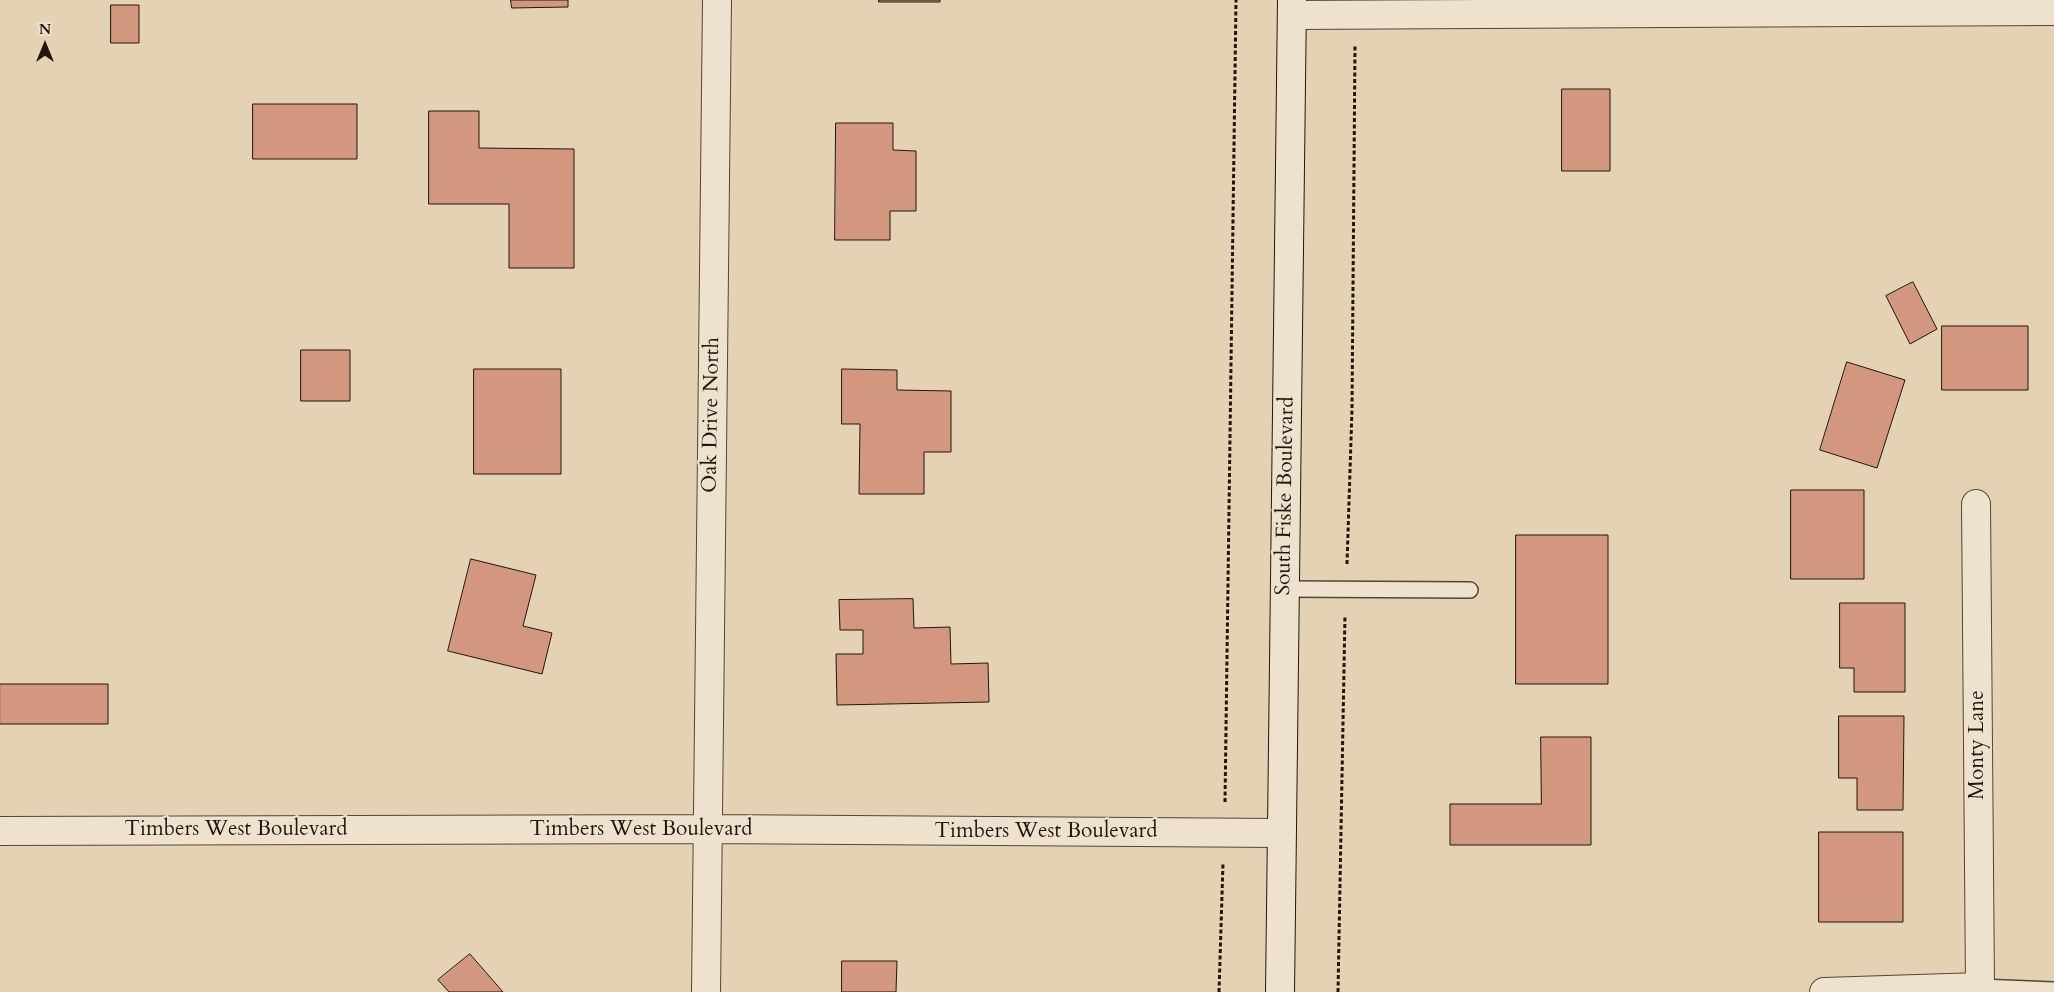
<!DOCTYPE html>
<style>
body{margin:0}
#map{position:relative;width:2054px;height:992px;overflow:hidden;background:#e5d2b4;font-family:Cardo,serif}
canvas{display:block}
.north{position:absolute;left:20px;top:20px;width:50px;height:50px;-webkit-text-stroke:4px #eee2ce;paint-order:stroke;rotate:0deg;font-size:14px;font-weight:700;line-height:20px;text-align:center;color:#20170e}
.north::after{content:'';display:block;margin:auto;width:18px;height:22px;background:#20170e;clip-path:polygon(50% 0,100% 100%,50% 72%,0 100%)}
</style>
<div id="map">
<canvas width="2054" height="992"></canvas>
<div class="north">N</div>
</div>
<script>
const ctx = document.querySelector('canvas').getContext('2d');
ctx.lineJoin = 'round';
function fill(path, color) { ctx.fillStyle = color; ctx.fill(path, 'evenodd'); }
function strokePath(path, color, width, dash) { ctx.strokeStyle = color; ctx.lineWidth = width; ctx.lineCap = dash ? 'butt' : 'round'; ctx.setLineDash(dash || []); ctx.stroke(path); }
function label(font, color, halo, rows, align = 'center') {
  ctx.font = font + ' Cardo,serif'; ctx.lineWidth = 4.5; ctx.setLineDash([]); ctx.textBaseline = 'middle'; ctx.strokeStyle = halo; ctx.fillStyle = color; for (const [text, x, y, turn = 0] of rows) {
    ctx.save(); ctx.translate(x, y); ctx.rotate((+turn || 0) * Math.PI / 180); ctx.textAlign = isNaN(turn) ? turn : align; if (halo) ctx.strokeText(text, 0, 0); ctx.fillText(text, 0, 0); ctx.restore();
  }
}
const building = new Path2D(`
 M511,0h57v7l-56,1z
 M879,0h61v2h-61z
 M111,5h28v38h-28z
 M1562,89h48v82h-48z
 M253,104h104v55h-104z
 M429,111h50v37l95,1v119h-65v-64h-80z
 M836,123h57v27l23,1v60h-26v29h-55z
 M1913,282l24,47 -27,15 -24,-48z
 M1942,326h86v64h-86z
 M301,350h49v51h-49z
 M1847,362l58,18 -28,88 -57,-18z
 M474,369h87v105h-87z
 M842,369l55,1v20l54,1v61h-27v42h-65l1,-70h-18z
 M1791,490h73v89h-73z
 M1516,535h92v149h-92z
 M471,559l65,16 -13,51 29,7 -10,41 -94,-23z
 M913,599l1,29 36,-1 1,37 37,-1 1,39 -152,3 -1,-51h27v-24h-23l-1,-30z
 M1840,603h65v89h-51v-24h-14z
 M0,684h108v40h-108z
 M1839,716h65l-1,94h-46v-32h-18z
 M1541,737h50v108h-141v-41h91z
 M1819,832h84v90h-84z
 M470,954l33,38h-54l-11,-12z
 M842,961h55l-1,31h-54z`);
const path = new Path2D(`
 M1347,564l5,-155 3,-364
 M1225,802l11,-802
 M1219,992l4,-129
 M1338,992l7,-377`);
const service = new Path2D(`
 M1285,589l185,1
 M1980,987l74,3`);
const minor = new Path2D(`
 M1292,15l762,-4
 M0,831l708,-2 573,4
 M706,992l11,-992
 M1824,992l156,-5 -4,-483`);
const secondary = new Path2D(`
 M1280,992l12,-992`);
const streetNames = [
 ["Oak Drive North",712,415,-89],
 ["South Fiske Boulevard",1286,496,-89],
 ["Monty Lane",1978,745,-90],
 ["Timbers West Boulevard",236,830],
 ["Timbers West Boulevard",641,830],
 ["Timbers West Boulevard",1046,832]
];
fill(building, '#d3967f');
strokePath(building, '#20170e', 1);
strokePath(service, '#514638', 18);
strokePath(minor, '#514638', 30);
strokePath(secondary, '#20170e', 30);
strokePath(path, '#20170e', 3, [4, 2.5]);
strokePath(service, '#eee2ce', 15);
strokePath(minor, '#eee2ce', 28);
strokePath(secondary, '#eee2ce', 28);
label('21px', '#20170e', '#eee2ce', streetNames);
</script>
